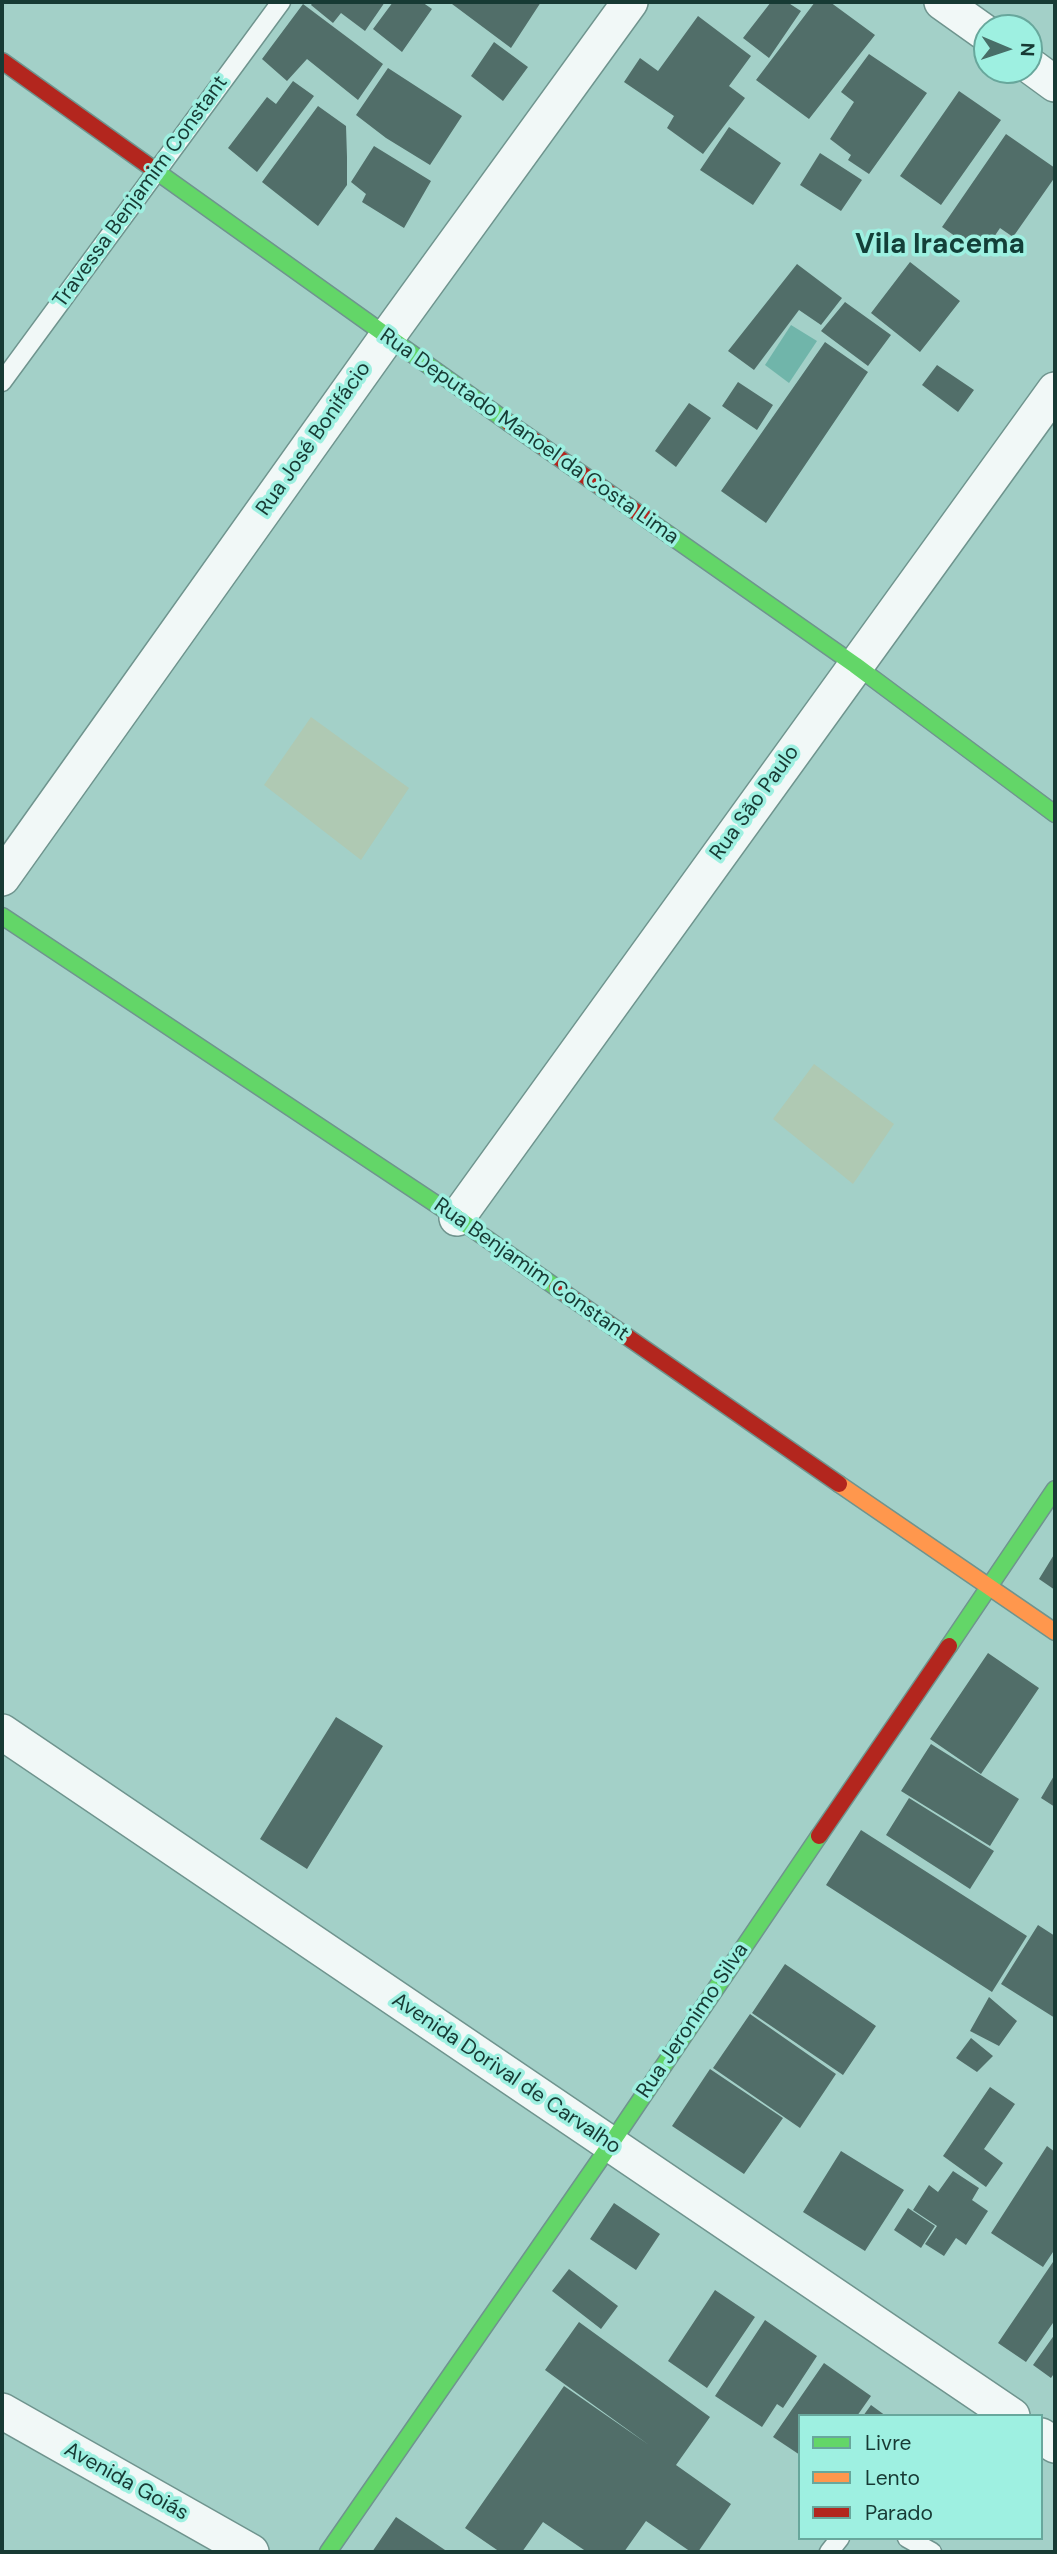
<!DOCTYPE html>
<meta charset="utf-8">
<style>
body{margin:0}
#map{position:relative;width:1057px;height:2554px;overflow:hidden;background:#a3d0c8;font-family:"DM Sans",sans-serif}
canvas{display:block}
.frame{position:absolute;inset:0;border:4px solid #173a34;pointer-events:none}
.legend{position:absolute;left:798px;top:2414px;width:245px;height:126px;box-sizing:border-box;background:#9ef0e1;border:2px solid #68a79c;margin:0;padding:9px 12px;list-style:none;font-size:21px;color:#173a34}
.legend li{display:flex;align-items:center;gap:14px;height:35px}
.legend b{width:35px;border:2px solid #68a79c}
.north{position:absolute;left:973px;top:14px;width:70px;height:70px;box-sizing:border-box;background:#9ef0e1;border:2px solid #68a79c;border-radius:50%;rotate:92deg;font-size:19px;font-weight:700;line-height:28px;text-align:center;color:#173a34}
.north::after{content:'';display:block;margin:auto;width:24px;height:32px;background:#486e68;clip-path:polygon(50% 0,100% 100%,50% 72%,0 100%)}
</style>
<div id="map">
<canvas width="1057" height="2554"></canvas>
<div class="frame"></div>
<ul class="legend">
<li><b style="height:9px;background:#63d668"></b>Livre</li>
<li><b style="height:9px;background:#ff974d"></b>Lento</li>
<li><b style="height:9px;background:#b3261e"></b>Parado</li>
</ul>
<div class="north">N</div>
</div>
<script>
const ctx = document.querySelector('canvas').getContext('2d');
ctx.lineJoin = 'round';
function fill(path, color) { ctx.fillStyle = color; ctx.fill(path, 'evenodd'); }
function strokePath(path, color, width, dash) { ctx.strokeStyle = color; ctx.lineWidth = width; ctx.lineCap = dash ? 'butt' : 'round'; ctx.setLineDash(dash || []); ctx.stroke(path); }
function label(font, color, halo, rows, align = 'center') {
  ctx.font = font + ' "DM Sans",sans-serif'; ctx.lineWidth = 7; ctx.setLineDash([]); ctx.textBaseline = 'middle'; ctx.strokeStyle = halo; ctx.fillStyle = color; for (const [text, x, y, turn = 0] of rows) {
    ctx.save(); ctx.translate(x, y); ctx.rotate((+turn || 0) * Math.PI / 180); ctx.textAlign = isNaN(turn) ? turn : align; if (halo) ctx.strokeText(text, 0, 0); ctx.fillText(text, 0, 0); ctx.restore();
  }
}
const green = new Path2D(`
 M311,717l98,71 -48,72 -97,-75z
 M814,1064l80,60 -41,60 -80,-65z`);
const water = new Path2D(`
 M791,325l26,16 -28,42 -24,-18z`);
const building = new Path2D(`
 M313,2h72l-20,29 -24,-18 -8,10 -22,-18z
 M393,2h29l10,7 -30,43 -29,-23z
 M453,2h88l-30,46 -59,-44z
 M771,2h16l14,9 -32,47 -26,-20z
 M815,2h15l45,33 -66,84 -53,-39z
 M303,4l80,60 -25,36 -51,-41 -20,22 -25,-22z
 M698,16l53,40 -22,30 16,12 -42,56 -36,-26 7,-12 -50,-34 16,-24 18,13z
 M494,42l34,25 -25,34 -32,-25z
 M869,54l58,39 -58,81 -21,-14 3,-5 -21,-16 24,-37 -13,-10z
 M388,68l74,48 -32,49 -44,-27 -30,-23z
 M293,81l21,15 -57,76 -29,-24 39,-51 9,7z
 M959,91l42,29 -60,85 -41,-29z
 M318,106l28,20 1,31v28l-29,41 -56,-44z
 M729,127l52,36 -28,42 -53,-35z
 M1006,134l49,34v9l-42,60 -13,-9 -18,27 -40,-28z
 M374,146l57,35 -27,47 -42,-26 4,-8 -15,-12z
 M820,153l42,27 -21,31 -41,-26z
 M910,262l50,39 -40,51 -49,-39z
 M797,264l45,34 -21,27 -22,-15 -45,60 -26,-19z
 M845,302l46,33 -23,31 -47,-35z
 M825,342l43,30 -102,151 -45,-32z
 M937,365l37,25 -16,22 -36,-27z
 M738,382l35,23 -16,25 -35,-24z
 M689,403l22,15 -35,49 -21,-16z
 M1055,1553v37l-16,-11z
 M988,1653l51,35 -58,86 -51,-35z
 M336,1717l47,29 -76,123 -47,-30z
 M931,1744l88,55 -29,47 -89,-55z
 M1055,1774v33l-14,-9z
 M909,1798l85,53 -24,38 -84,-54z
 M861,1830l166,106 -35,56 -166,-107z
 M1038,1925l17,11v82l-54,-34z
 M785,1964l91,62 -33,49 -91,-62z
 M989,1997l28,24 -18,25 -29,-15z
 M750,2014l86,60 -36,54 -87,-60z
 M971,2038l22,18 -16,16 -21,-14z
 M710,2069l73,49 -39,56 -72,-48z
 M990,2087l25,17 -31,45 19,14 -17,24 -43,-31z
 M1047,2146l8,6v97l-12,18 -52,-34z
 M841,2151l63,39 -39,61 -62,-39z
 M953,2171l26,17 -7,12 16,11 -22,34 -10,-7 -12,18 -19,-12 12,-18 -24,-16 16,-25 9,7z
 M614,2203l46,31 -24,36 -46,-31z
 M908,2208l27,18 -14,22 -27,-18z
 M1055,2259v61l-29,42 -28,-19z
 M569,2269l49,37 -17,23 -49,-38z
 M715,2290l40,27 -48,71 -39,-27z
 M765,2320l52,36 -34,52 -6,-4 -15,23 -47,-31z
 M579,2322l131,95 -34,48 55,39 -33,48h-7l-45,-31 -22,31h-37l-44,-30 -21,30h-22l-35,-24 99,-142 85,59 -104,-75z
 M1055,2334v38l-4,6 -18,-13z
 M824,2363l47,33 -14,20h-57v39l-27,-18z
 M871,2405l15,11h-23z
 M396,2517l52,35h-76z`);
const lane = new Path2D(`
 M2,382l279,-380
 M907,2538l25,14
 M829,2552l11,-14`);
const street = new Path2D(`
 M942,2l45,32
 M1029,65l26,19
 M2,878l385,-541 243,-335
 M457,1218l598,-828
 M2,1732l1010,684
 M2,2411l249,141
 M1041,2436l14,9`);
const fast = new Path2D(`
 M149,166l360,257
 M648,520l207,145 200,149
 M2,916l455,302 100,70
 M949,1646l106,-157
 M328,2552l282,-407 209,-309`);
const slow = new Path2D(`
 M839,1484l216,148`);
const jam = new Path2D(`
 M2,61l147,105
 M509,423l139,97
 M557,1288l282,196
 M819,1836l130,-190`);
const streetNames = [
 ["Travessa Benjamim Constant",141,192,-54],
 ["Rua Deputado Manoel da Costa Lima",529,437,35],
 ["Rua José Bonifácio",314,439,-55],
 ["Rua São Paulo",755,803,-54],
 ["Rua Benjamim Constant",531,1270,35],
 ["Rua Jeronimo Silva",693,2021,-56],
 ["Avenida Dorival de Carvalho",506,2074,34],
 ["Avenida Goiás",126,2482,29]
];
const districtNames = [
 ["Vila Iracema",940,246]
];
fill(green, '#afc9b3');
fill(water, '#70b5aa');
fill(building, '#516e69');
strokePath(lane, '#6f948e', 21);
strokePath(street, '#6f948e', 38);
strokePath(fast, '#6f948e', 19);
strokePath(slow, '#6f948e', 19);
strokePath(jam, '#6f948e', 19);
strokePath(lane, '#f1f8f7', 18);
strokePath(street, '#f1f8f7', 35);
strokePath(fast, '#63d668', 16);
strokePath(slow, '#ff974d', 16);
strokePath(jam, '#b3261e', 16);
label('21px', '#173a34', '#9ef0e1', streetNames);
label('bold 28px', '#133f38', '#9ef0e1', districtNames);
</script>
